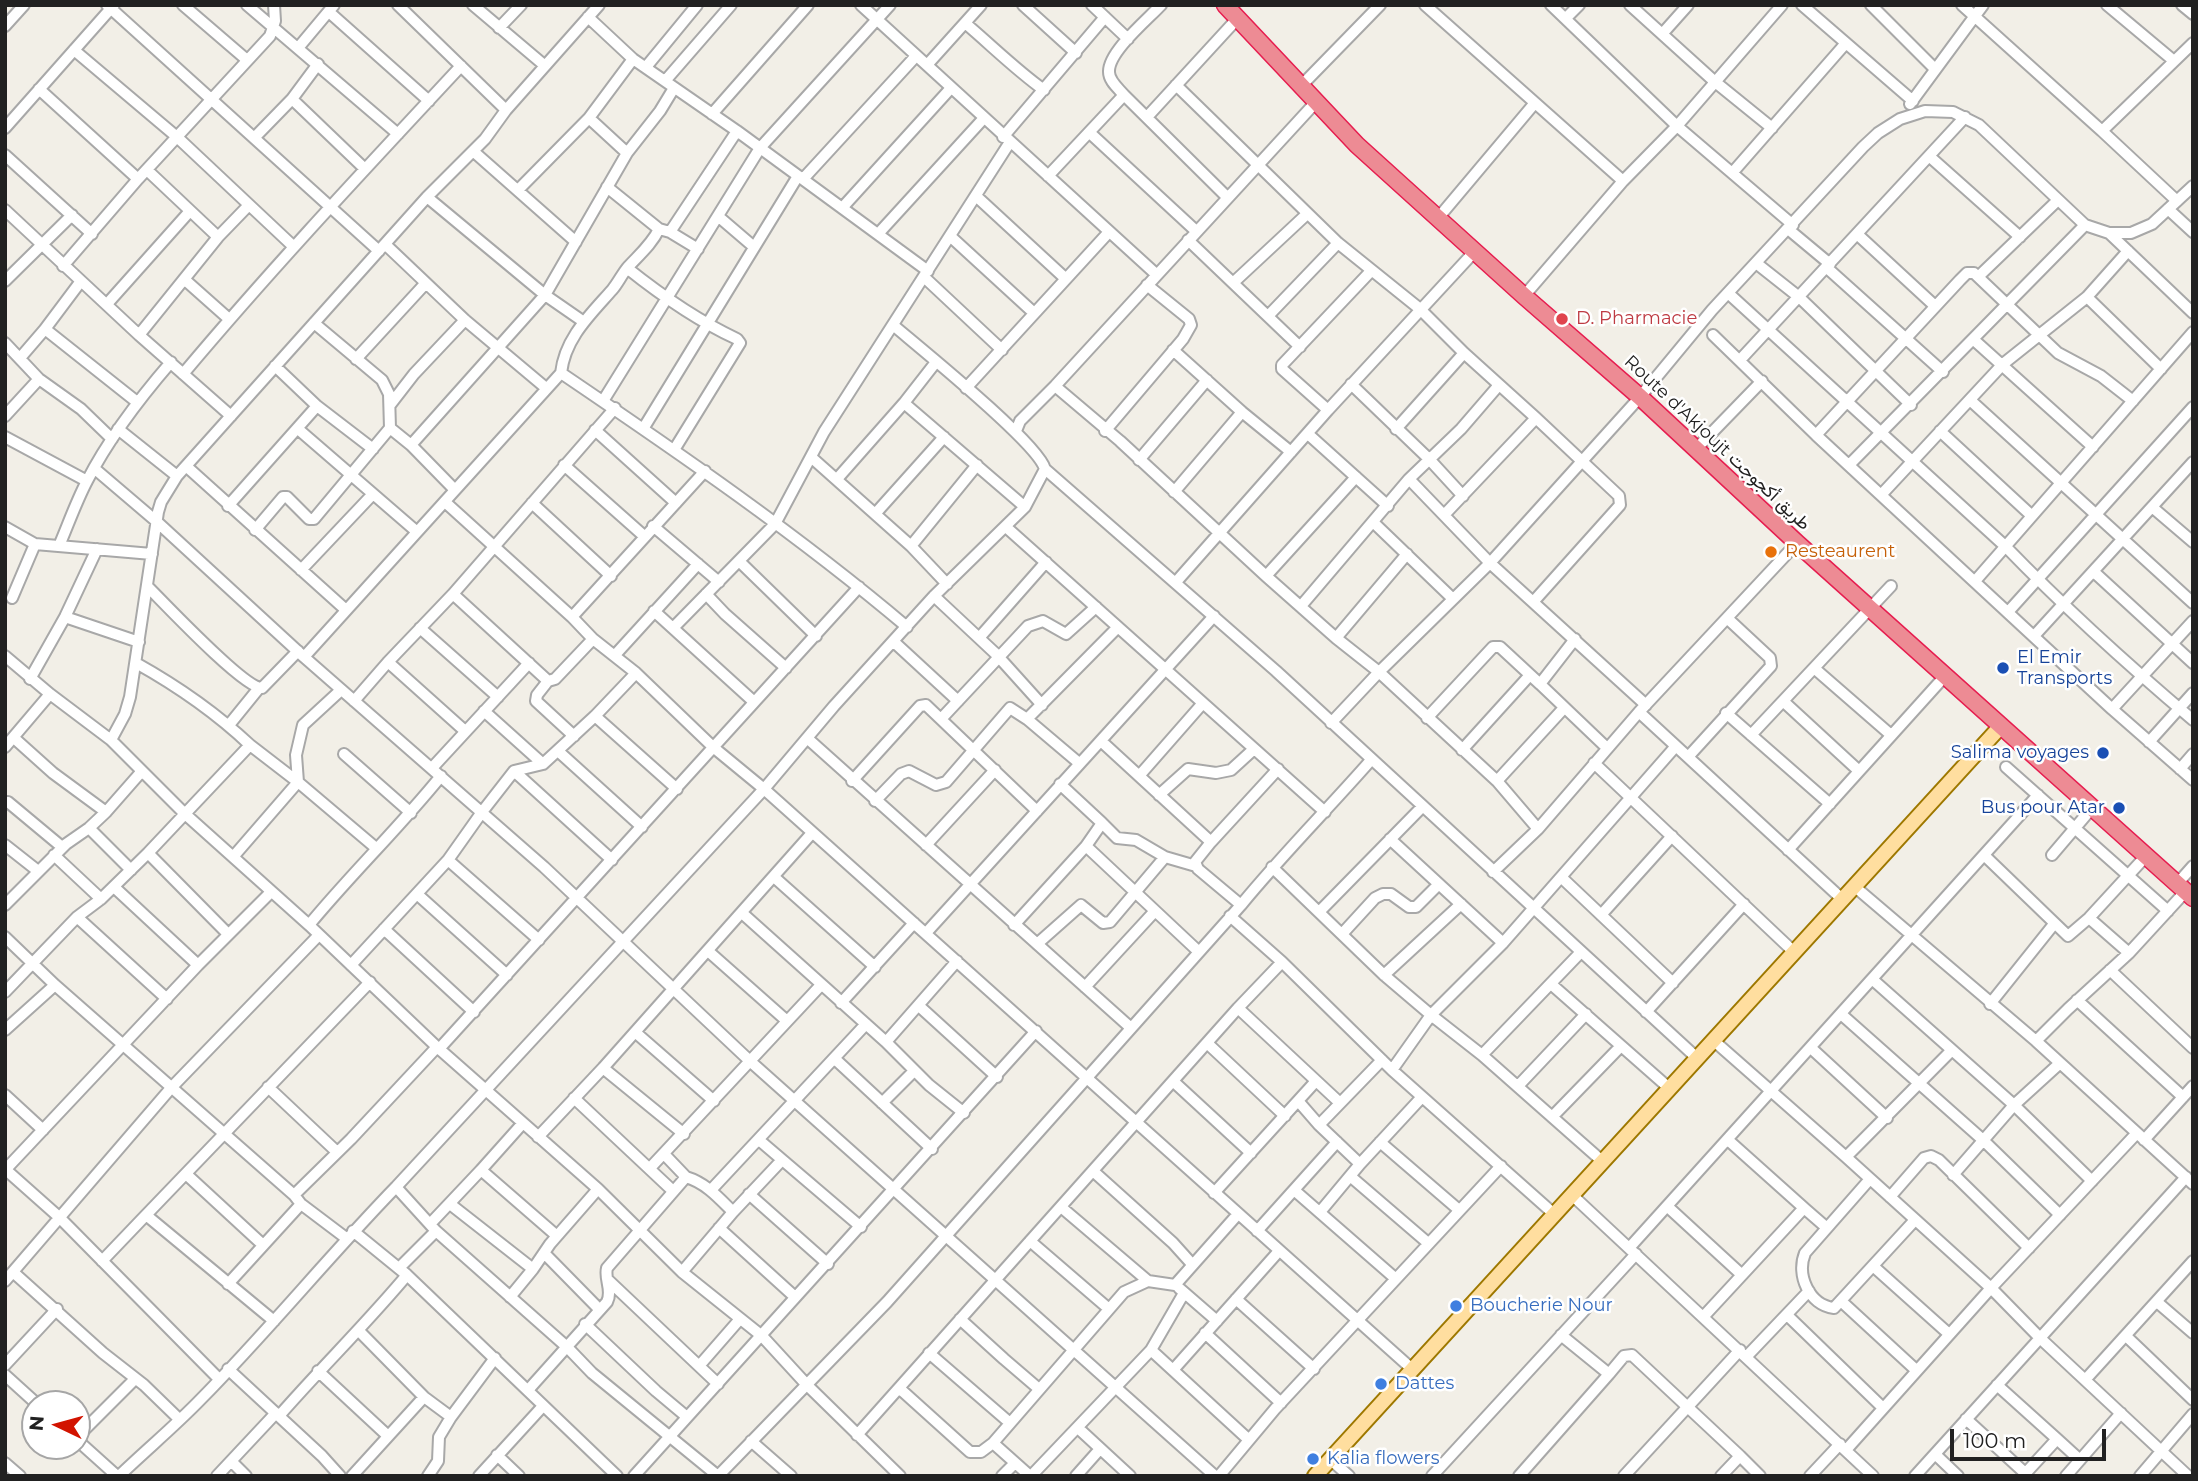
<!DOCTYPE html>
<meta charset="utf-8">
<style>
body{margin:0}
#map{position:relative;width:2198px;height:1481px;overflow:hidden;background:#f2efe7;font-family:Montserrat,sans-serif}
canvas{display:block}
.frame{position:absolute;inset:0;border:7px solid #212121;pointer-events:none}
.north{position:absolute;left:21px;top:1390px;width:70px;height:70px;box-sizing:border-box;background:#fff;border:2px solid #a6a6a6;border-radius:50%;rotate:275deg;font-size:19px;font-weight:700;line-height:28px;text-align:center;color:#212121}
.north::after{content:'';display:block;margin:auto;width:24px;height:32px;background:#d21300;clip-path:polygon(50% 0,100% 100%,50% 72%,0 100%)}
.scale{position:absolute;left:1950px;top:1429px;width:156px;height:32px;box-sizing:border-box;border:4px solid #212121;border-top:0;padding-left:9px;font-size:21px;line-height:24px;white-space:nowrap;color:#212121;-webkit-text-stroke:5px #fff;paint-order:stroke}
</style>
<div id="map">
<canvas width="2198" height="1481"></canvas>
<div class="frame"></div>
<div class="north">N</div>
<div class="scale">100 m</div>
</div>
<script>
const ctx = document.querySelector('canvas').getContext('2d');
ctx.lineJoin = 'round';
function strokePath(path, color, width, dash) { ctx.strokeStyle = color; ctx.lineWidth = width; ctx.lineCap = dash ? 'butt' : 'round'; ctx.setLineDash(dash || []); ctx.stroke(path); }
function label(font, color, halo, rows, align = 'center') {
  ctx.font = font + ' Montserrat,Vazirmatn,sans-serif'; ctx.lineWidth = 5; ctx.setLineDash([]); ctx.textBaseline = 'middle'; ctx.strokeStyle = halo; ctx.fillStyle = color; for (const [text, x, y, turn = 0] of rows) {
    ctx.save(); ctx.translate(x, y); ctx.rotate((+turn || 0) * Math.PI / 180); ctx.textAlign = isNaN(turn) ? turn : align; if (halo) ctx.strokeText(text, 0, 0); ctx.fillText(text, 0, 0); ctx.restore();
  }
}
const minor = new Path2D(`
 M107,5l272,246
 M183,5l64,55
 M247,5l151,129
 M398,5l108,105
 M473,5l71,60
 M861,5l296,270
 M1023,5l53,48
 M1092,5l36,34
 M1161,5c-13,14 -53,47 -52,67 0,9 9,16 15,23l103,102
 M1425,5l198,176
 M1551,5l126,121 116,99
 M1630,5l84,76 58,47
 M1802,5l111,96
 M1871,5l64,64
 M1962,5l140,126
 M2107,5l67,56
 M2182,5l11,9
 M329,12l100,89
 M588,17l45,42 104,72 191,140
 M1566,18l13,-13
 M965,23c26,22 51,47 79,67
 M5,26l19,-21
 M499,28l22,-23
 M1663,33l25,-28
 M298,48l36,-43
 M74,50l103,87 117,110
 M927,65l54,-60
 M646,67l51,-62
 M665,81l66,-76
 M1176,85l162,158 82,66 44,44 72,65 83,78 1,9 -86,96
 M1301,86l79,-81
 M39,89l99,90
 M292,99l73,70
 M1910,104l73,-99
 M712,114l96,-109
 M1147,117l90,-98
 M589,118l38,35
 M5,128l109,-123
 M1090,133l106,98
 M1003,137l102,-120
 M254,138l38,-39 26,-35
 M473,151l103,91
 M5,155l87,79
 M1929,156l91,81
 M147,170l71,67
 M1733,172l113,-129
 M1048,176l76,-81
 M803,179l113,-123
 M607,187l52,42 11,3 67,-101
 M518,190l71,-72 44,-59
 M976,196l90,83
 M427,197l118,98 39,27
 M2177,201l-75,-70 91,-88
 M842,208l109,-120
 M2168,209l25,23
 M5,210l134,125 92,81
 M719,217l35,30
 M1439,217l95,-113
 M1788,229l42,35
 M670,232l28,17
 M2109,233l84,80
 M878,234l106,-116
 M1857,234l78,72
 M950,236l84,77
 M1188,240l112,107
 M385,244l80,76 81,68
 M1756,263l43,34 112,108
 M63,266l75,-87 132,-143 5,-15 -1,-16
 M1826,267l117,105
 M627,268c35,28 69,52 110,71l3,4 -66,107
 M1979,276l79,-76
 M924,277l78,73
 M184,279l45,40
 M5,281l67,-66
 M1234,282l73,-68
 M1728,293l277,253c59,61 123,119 188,174
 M1524,296l99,-115 54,-55 105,-121
 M2087,297l74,72
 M107,304l83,-93
 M1268,316l70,-73
 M893,325c27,23 145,118 152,144l231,202 421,387
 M45,329l36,-48
 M139,335l79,-98 31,-32
 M1713,335l103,100 296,274 81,71
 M1974,340l119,107
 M5,343l34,36 42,30 31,30
 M1173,350l69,62 49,40
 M20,358l25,-29 92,73
 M356,359l69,-75
 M1740,360l225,-243
 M561,373c118,80 236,161 346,254
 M183,374c89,-106 184,-207 278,-308
 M1351,384l78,75 34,37
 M1055,386l65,55 146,135 70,62 43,34 118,109 41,48
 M966,388l143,-156
 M1970,400l223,203
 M603,401l157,-253 130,-143
 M904,403l121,104
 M390,405l24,-31 51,-54
 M317,406l56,43
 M1328,410l-46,-41v-4l89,-94
 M5,416l34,-37
 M390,428l21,17 44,45
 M118,429l59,47
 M298,429l118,102
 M643,429l155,-253
 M1396,429l68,-76
 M595,430l81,73
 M1016,431l4,-10 35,-35 261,-284
 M1105,431l78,-92 8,-14 -2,-6 -42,-34
 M1940,431l92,85
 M1308,434l80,72
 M1816,435l144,-155 7,-7h7l84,80 43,23 32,25
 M5,437l82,44
 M411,445l134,-150 82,-142 33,-42 14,-23
 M1696,449l66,-68
 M811,457l100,89 36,38
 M1139,460l68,-80
 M564,465l80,71
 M1849,465l236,-240
 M186,466l160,144
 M95,469l61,52 148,136 240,210 207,195 464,414
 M837,479l67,-76 32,-41
 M1409,479l81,84 156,142
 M1174,492l68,-80
 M1881,495l122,-131 84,-67 41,-46
 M445,502l127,115 21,22 43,34 77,74 51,42 648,580
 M532,503l79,73
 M228,506l89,-100 -42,-40
 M2152,507l41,35
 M875,514l69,-77
 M1445,514l91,-96
 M1373,522l80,77
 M653,526l66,56
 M5,527l30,17 -23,54
 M1006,527l319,285
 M255,530l28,-33h4l22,22h5l76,-91 -1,-34 -7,-14 -68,-57
 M35,544l117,10
 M59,546c9,-21 17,-44 28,-65 22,-43 52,-82 84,-119
 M911,546l66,-81
 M740,562l76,74
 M301,570l71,-75
 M2094,572l99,91
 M1266,576l90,-99
 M1976,580l217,-248
 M1176,582l152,-172 147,-159
 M148,587c17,17 96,101 114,101l36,-37
 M453,594l95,87 7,-2 38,-40
 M706,594l19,20 61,54
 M934,596l62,58 46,51
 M1301,606l108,-127 52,-50 38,-44
 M654,611l99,90
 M2008,612l185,-205
 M65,617l74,25
 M572,617l133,-146
 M420,628l78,69
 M673,628l102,-104 49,-92 186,-290
 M2034,636l159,-174
 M979,638l67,-76
 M1336,638l71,-84
 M1575,639l-35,45 67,64
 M894,642l64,59
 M615,655l83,-91
 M5,656l45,38 61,46 73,73 125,112 128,122 161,142 84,83 80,64 45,49 93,91
 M304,657l257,-284c4,-35 29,-58 51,-83 6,-7 10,-16 16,-23 11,-12 24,-23 31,-38
 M388,662l77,69
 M136,663c43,24 78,48 114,82
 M1814,668l77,67
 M30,679l35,-62 32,-68
 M548,681l-11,14 -1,6 38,35
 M354,701l34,-39 65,-68 162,-186
 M1783,701l76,70
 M2112,709l81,-88
 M484,711l59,53
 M1639,712l203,187
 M1726,713l104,91
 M595,716l82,73
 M1427,718l66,-71h7l40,37
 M941,719l87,-93 15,-5 23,13 30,-27
 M1027,719l91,-92
 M1331,723l48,-51 111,-109 150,-166 72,-87 151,-163 15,-14 22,-14 25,-8 28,1 26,13 106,100 24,8h22l21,-9 41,-38
 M229,725l30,-37
 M1751,735l140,-149
 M14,738l39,35 53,39
 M807,738l324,290
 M111,740l14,-26 5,-17 28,-185 3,-10 16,-26 250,-279 58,-58 21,-29 93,-105
 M1101,741l110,101
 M2149,742l44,-49
 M5,747l45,-53
 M1462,750l68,-75
 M558,751l84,76
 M344,754l67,59
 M1688,757l83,-91 -1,-8 -43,-40
 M1594,763l200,189
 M2006,767l162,144
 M432,768l97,-105
 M2180,769l13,-15
 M514,771l98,89
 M1139,776l64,-73
 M852,781l68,-75 6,-1 111,106
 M1497,781l67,-73
 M1159,795l29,-26 28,4 15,-3 23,-21
 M875,801l26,-27 8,-3 27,14 10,-3 64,-74 17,11 52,44
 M8,802l54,45
 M1102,823l15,15 19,2 29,17 31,9
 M89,828l42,42
 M1390,839l113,104
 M5,845l33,26
 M926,845l69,-75
 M1086,846l113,106
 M1788,850l157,-174
 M148,853l80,81
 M54,855l47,44
 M2052,855l40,-47
 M1985,856l83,80 21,-18 57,-62
 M233,857l65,-75 78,66
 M448,860l91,80
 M1272,867l112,108 47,40 51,40 120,106
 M1493,872l45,-43 101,-117 158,-169
 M774,877l101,90
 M1561,877l112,106
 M2177,884l16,-18
 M1854,886l182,155 157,143
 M114,887l84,78
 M417,894l90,81
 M5,905l61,-61 23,-16 17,-16 36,-41
 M1241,905l-43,-36 -3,-7 16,-20 67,-73
 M1319,912l103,-105
 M742,913l144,129 43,43 35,28
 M1601,915l71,-79
 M1230,916l52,46 110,108 162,144
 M77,917l90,82
 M2089,918l40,35
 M309,925c42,-51 90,-97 132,-149
 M1014,925l72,-79 16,-23 -42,-39
 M384,929l90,83
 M926,933l288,-317
 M1342,934l33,-36 8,-4h8l18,13h7l23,-23
 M5,937l50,48 239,210 7,9 45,34
 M1037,944l44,-39 22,18 7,-1 55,-65
 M708,951l79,70
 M351,965l97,-105 34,-48 32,-41 29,-7 52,-48 41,-43
 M2110,970l83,78
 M1384,975l77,-71
 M1872,979l142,126 78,76
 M1551,984l118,104
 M1085,987l70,-76
 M5,992l72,-75 24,-18 47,-46 102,-108 48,37 -2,-27 7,-30 38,-35
 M2077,1000l106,97
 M841,1003l73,-80
 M1990,1004l64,-80
 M919,1006l78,71
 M1238,1008l102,95
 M1646,1012l98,-108
 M1841,1014l142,126 77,75
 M5,1030l50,-45
 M635,1032l79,69
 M1713,1040l133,117 145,131 50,51 147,137
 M2036,1041l32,-32 61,-56 56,-61
 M886,1042l71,-81
 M1207,1043l78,73
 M1811,1048l76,70
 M439,1049l420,-462
 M1482,1055l99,-103
 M835,1059l97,90
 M603,1068l81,66
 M1392,1070l39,-55 72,-72 173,-197
 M1174,1082l77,71
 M1518,1086l68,-72
 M268,1087l69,65
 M5,1095l38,35
 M574,1098l99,93
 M1299,1102l20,23 41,39
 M882,1103l32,-32
 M1552,1117l69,-71
 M523,1123l-42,47 76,66
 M1319,1125l63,-65
 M538,1137l65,-69 209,-235
 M759,1140l102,87
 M1728,1140l76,68
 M2144,1140l49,-54
 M1380,1142l79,68
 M1846,1157l106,-107
 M650,1168l171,-183
 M5,1169l54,48 160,162
 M6,1169l192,-204 73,-73
 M1093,1171l80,72 18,20
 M186,1174l77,71
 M1953,1175l61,-70 45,-41
 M1350,1176l78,67
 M686,1177c20,6 33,21 47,35
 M1870,1179l-65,74c-9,22 4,52 29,55l81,-88
 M396,1187l40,44 131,116 25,26 126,103
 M711,1190l155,-166
 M1294,1190l102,89
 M1214,1193l102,-112
 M749,1194l79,70
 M294,1195l57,-56 86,-92
 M1572,1195l301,281
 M1890,1197l34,-39 7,-2 8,4 90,88
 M450,1204l83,65
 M1061,1207l87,74
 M1668,1207l74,68
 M1320,1212l40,-48 62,-67
 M430,1224l51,-54
 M719,1228l76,69
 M353,1231l54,44 210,201
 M1257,1231l80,-89
 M1030,1241l79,68
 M1630,1247l408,-452
 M544,1253l55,56
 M102,1261l44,-46
 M1873,1266l76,68
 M399,1268l37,-37
 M13,1272l90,81 41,32 35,34
 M682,1272l51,-60 49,-52
 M608,1280l110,104
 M5,1281l166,-193 147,-152
 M228,1284l73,-80
 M1179,1288l38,33
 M510,1297l23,-28 17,-25 48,-55
 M1236,1299l78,70
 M1841,1301l75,69
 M2157,1302l36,31
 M1787,1315l95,92
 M1704,1316l100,-108 23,20
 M960,1319l44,40 35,30
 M274,1321l-128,-106 224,-233
 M585,1324l71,67 31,26
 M359,1331l65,66 27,20 -12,20 -1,24 -10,15
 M1205,1333l76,70
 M2126,1336l67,64
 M1151,1350l33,-57
 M929,1353l81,70
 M1747,1356l62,-65
 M5,1365l52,-56
 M699,1366l41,-47
 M228,1369l94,87 18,20
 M1173,1370l106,-119
 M318,1371l70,65
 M1609,1374l15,-18 8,-1 108,101 -19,20
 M5,1375l32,29
 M2085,1380l108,-119
 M1997,1385l60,54 -34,37
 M899,1388l71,64h11l12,-9 131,-151 24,-11 27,4 63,-71
 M529,1389l78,-87c6,-12 -3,-22 0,-34l79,-91 -22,-23
 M279,1416c42,-48 87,-92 128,-141
 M451,1417l44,-59
 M1966,1419l59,54
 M1078,1428l52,48
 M857,1435l381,-427 44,-46
 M77,1437l58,-58
 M2057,1439l23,21
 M77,1440l40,36
 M751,1441l40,35
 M993,1443l37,33
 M1846,1450l145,-162 146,-155
 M1935,1454l23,22
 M497,1455l22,21
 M1740,1456l20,20
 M1330,1459l19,17
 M231,1461l15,15
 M5,1463l15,13
 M119,1476c27,-26 56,-50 82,-77 67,-68 128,-143 195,-212l368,-398 70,-83 100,-110 91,-89 20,-38
 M217,1476l59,-63
 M352,1476l72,-79
 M479,1476l64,-70
 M634,1476l402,-445
 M718,1476l169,-174 354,-397c41,-50 87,-96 130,-145
 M1002,1476l13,-13
 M1031,1476l120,-126 98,90
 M1076,1476l24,-27
 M1219,1476l56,-67 226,-243
 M1432,1476l204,-222
 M1519,1476l90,-102 -48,-39
 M1624,1476l116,-126
 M1810,1476l30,-32
 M1915,1476l271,-299
 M2066,1476l55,-63
 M2140,1476l53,-62`);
const major = new Path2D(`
 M1315,1476l686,-750`);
const highway = new Path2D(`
 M1225,5l132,140 167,151 116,101 157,146 396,355`);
const markers = [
 [1562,319,7,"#e0444e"],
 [1771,552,7,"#e8710a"],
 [2003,668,7,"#1a4fb4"],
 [2103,753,7,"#1a4fb4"],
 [2119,808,7,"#1a4fb4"],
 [1456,1306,7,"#3f7fe0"],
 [1381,1384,7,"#3f7fe0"],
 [1313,1459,7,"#3f7fe0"]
];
const healthNames = [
 ["D. Pharmacie",1576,319]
];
const streetNames = [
 ["Route d'Akjoujt طريق أكجوجت",1717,443,43]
];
const foodNames = [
 ["Resteaurent",1785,552]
];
const transitNames = [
 ["El Emir",2017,658,"left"],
 ["Transports",2017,679,"left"],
 ["Salima voyages",2089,753],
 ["Bus pour Atar",2105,808]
];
const shopNames = [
 ["Boucherie Nour",1470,1306],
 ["Dattes",1395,1384],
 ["Kalia flowers",1327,1459]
];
strokePath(minor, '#a8a8a8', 14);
strokePath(major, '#9e7800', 18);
strokePath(highway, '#e61e50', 19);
strokePath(minor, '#fff', 10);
strokePath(major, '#ffde9f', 14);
strokePath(highway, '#ed8b94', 16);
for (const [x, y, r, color] of markers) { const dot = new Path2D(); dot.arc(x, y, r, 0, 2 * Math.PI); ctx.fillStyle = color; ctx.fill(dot); strokePath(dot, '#fff', 2.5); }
label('18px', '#be3a42', '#fff', healthNames, 'left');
label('18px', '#212121', '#fff', streetNames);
label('18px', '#c56008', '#fff', foodNames, 'left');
label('18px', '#164399', '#fff', transitNames, 'right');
label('18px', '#366cbe', '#fff', shopNames, 'left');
</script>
